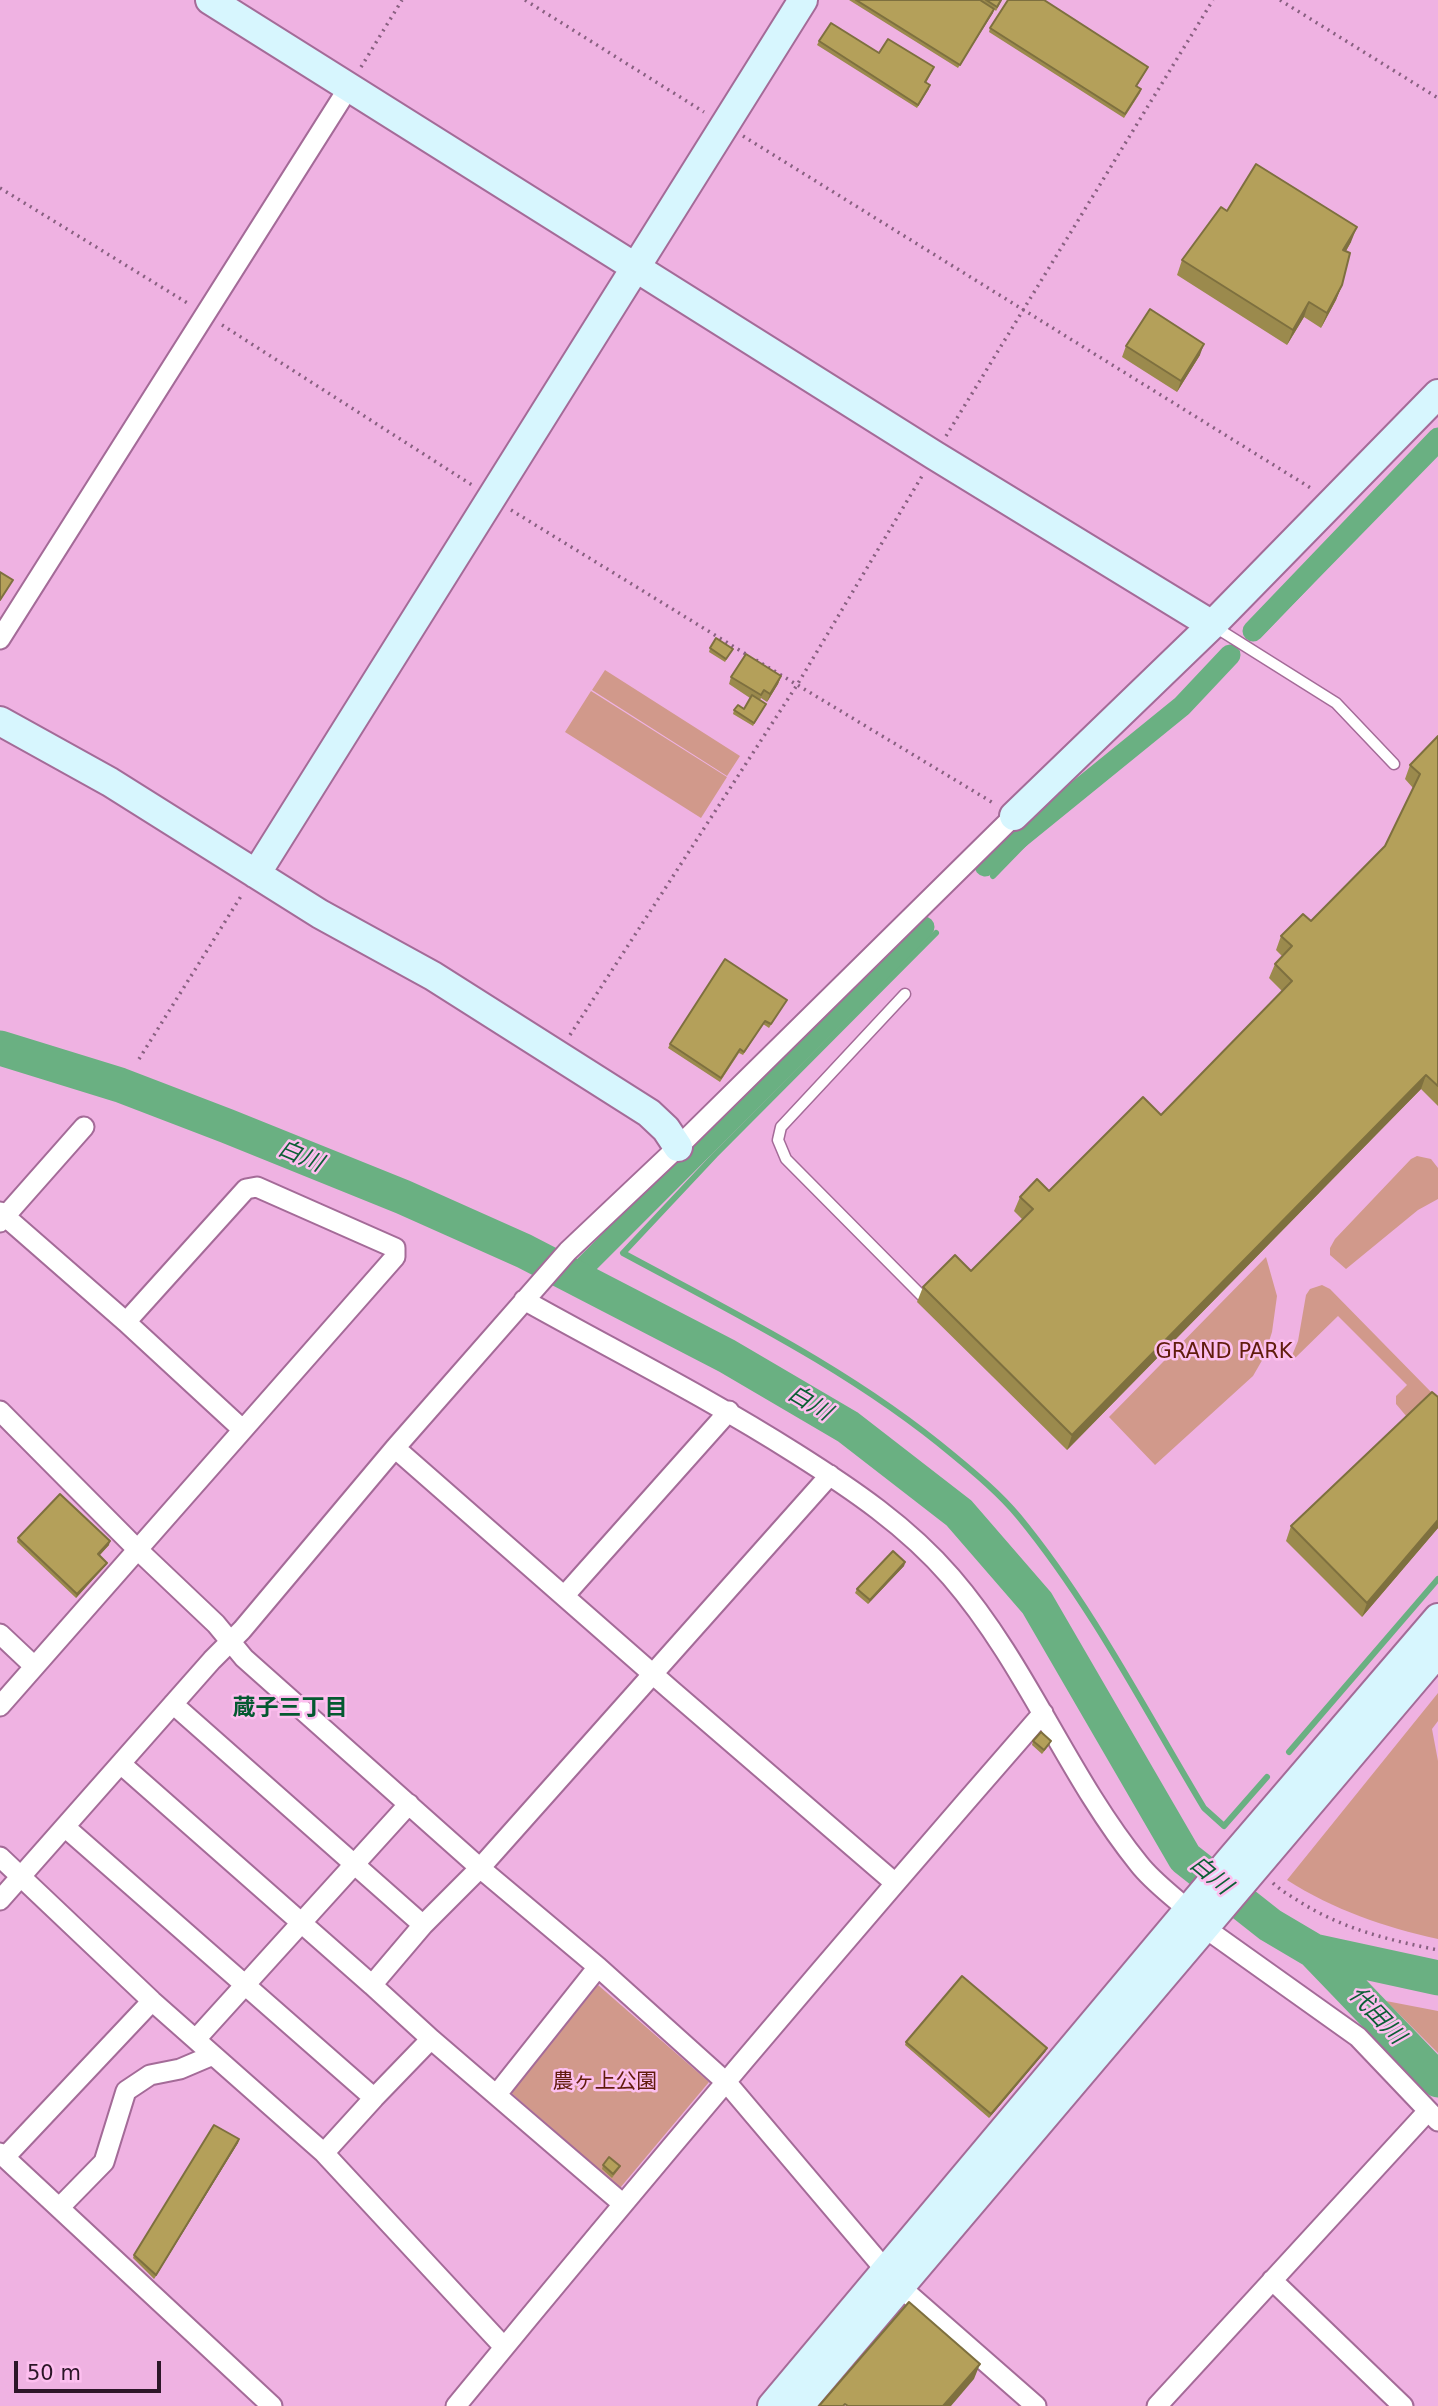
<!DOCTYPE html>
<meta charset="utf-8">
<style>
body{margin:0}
#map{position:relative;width:1438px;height:2406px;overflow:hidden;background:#efb2e2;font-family:"DejaVu Sans",sans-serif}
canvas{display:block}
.scale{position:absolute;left:14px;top:2361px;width:147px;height:32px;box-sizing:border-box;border:4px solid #2c1628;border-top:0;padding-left:9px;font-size:21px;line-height:24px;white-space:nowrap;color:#2c1628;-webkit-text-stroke:5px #fdbfef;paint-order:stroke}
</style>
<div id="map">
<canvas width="1438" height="2406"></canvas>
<div class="scale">50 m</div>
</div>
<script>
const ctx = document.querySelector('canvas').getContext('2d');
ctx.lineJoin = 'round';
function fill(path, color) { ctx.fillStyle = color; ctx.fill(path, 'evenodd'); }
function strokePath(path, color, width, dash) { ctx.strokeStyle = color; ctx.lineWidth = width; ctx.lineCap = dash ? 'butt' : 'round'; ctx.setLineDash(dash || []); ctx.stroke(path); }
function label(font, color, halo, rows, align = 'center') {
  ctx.font = font + ' "DejaVu Sans","Noto Sans JP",sans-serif'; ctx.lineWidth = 5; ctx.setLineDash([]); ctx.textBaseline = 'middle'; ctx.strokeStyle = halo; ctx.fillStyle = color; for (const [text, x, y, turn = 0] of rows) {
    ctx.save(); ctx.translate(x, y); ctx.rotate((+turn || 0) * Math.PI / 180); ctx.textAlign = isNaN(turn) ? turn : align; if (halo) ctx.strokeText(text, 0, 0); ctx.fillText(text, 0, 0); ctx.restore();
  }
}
const green = new Path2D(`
 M605,670l135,86 -13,20 -135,-86z
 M591,691l136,86 -26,41 -136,-86z
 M1417,1156l14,3 7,9v31l-20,11 -72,59 -16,-14v-7l5,-9 76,-80z
 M1266,1257l11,39 -5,36 -8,25 -11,19 -98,89 -46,-48z
 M1322,1285l8,4 102,104 -25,24 -11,-13v-8l11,-11 -69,-69 -46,45 -1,-3 7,-17 8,-46 4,-6z
 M1438,1693v28l-6,8 6,32v178c-54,-12 -104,-29 -151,-59z
 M598,1985l111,97 -89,106 -112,-98z
 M1386,2001l52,10v42z`);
const stream = new Path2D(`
 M1259,635l179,-183
 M993,876l35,-36 151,-123 57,-59
 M936,933l-221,222 -92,98c113,61 231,119 330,202 23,19 47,39 66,62 73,89 126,193 185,291l20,18 43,-49
 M1289,1752l149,-173`);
const canal = new Path2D(`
 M1253,631l185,-193
 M985,866l197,-160 48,-51
 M575,1276l349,-349`);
const river = new Path2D(`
 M0,1048l120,37 107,41 176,71 121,54 203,105 121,71 111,86 78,90 148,255 85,67 44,26 124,27
 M1314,1951l124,129`);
const path = new Path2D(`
 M525,0l179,112
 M1280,0l158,98
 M361,67l41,-67
 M743,136l571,354
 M0,188l189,116
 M222,325l250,160
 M946,436l267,-436
 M511,510l238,146
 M756,660l239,144
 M570,1035l227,-350 125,-209
 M139,1059l104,-166
 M1273,1883c8,8 18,13 27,19 43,27 89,38 138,48`);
const lane = new Path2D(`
 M1215,627l121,76 58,61
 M905,994l-124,133 -3,13 8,19 137,138`);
const street = new Path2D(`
 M0,639l349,-552
 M0,1212l126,110 116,107
 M0,1222l84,-95
 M524,1300c91,51 183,97 271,153 57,36 112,73 156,124 76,88 116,198 188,287 14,18 34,32 50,47
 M0,1411l138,139 78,74 28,34 236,210 118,99 129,116 172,203 137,120
 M395,1448l276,242 224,193
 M565,1595l164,-184
 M0,1634l34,32
 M173,1704l250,221 57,-57 350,-393
 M0,1706l395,-449v-9l-138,-61 -11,2 -120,133
 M121,1764l251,221 51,-60
 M65,1827l309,271 -50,55
 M0,1857l152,144 172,152 180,194
 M0,1900l212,-240 30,-30 153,-182 173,-197 110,-104 336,-331
 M1205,1928l153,109 80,84
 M372,1985l59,54 -57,59
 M196,2039l213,-235
 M431,2039l192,165
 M497,2094l101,-127
 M0,2153l272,253
 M5,2157l147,-156
 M59,2208l45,-46 22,-71 24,-16 30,-6 33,-14
 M1272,2280l131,126
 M456,2406c192,-234 388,-465 587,-693
 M1157,2406l271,-295`);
const secondary = new Path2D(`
 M210,0l724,455 278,170
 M0,721l110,61 210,132 113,62 216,137 17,16 12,18
 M1014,816l198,-191 226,-231
 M256,874l547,-874
 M772,2406l459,-547 207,-241
 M799,2406l639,-754`);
const wall = new Path2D(`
 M849,0h153l-6,11 -2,-2 -36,59z
 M990,28l156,43 -9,15 4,3 -1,4 -16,25 -135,-86z
 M819,41l60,12 55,14 -8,16 3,6 -12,19 -100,-63z
 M1227,211l124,31 -5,9 -4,34 -6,15 -15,28 -17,-11 -17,28 -110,-70 5,-15z
 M1126,346l74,9 -23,37 -55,-35z
 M710,648l23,1 -8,13 -16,-10z
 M781,676l-3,8 -11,18 -6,-4 -1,2 6,4 -13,22 -20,-12 1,-4 10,-1 6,-11 -21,-14 2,-7z
 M1438,736v370l-17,-17 -354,361 -150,-148 6,-15 48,-16 52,-51 -9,-9 6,-14 29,-6 112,-76 121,-124 -13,-13 6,-14 7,-8 -6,-6 5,-14 30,-15 74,-75 28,-58 -8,-9 5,-14z
 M787,1000l-18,28 -6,-4 -20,31 -4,-2 -19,29 -52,-34 2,-4z
 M1291,1526l147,2 -76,89 -76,-76z
 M18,1538l91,7 -10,11 8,7 -2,3 -29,32 -59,-56z
 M905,1562l-1,4 -36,38 -13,-11 2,-4z
 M1033,1741l17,3 -8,10 -10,-9z
 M906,2042l141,6 -2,4 -56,66 -84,-73z
 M239,2139l-1,4 -84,136 -21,-21 1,-3z
 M603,2165l17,1 -2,4 -6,8 -10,-9z`);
const shadedWall = new Path2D(`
 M994,9l-1,4 -35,55 2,-3z
 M1357,227l-6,15 -13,23 5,-15z
 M1342,285l-6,15 -15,28 6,-15z
 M1309,302l-5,15 -17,28 6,-15z
 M1204,344l-4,11 -23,37 4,-11z
 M781,676l-3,8 -11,18 3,-8z
 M1426,1075l-5,14 -354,361 5,-15z
 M1438,1520v8l-76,89 5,-14z
 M110,1541l-1,4 -12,13 1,-4z
 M905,1562l-1,4 -36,38 2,-4z
 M107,1563l-2,3 -29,32 1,-4z
 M1047,2048l-2,4 -56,66 2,-4z
 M239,2139l-1,4 -84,136 2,-4z
 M980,2364l-6,15 -23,27h-8z`);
const building = new Path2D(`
 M856,0h124l14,9 -34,56z
 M986,0h15l-4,7z
 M1008,0h36l104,67 -12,19 5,3 -16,25 -135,-86z
 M831,23l48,30 9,-14 46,28 -9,15 5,3 -12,20 -99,-64z
 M1256,164l101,63 -14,23 7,3 -8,32 -15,28 -18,-11 -16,28 -111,-70 39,-53 6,4z
 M1150,309l54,35 -23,37 -55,-35z
 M0,572l13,8 -13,20z
 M716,638l17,11 -7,10 -16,-11z
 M746,654l35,22 -11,18 -6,-4 -3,5 -30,-18z
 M752,695l14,9 -12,19 -20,-13 4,-5 6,4z
 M1438,736v350l-12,-11 -354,360 -149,-148 32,-32 16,16 62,-62 -13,-12 17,-18 12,12 94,-94 18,18 131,-134 -17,-17 17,-18 -11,-10 22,-22 8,7 74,-75 35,-72 -10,-9z
 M725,959l62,41 -16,24 -6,-3 -21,31 -4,-3 -19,29 -51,-34z
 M1432,1392l6,5v123l-71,83 -76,-77z
 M60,1494l50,47 -12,13 9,9 -30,31 -59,-56z
 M893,1551l12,11 -35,38 -13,-11z
 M1041,1732l10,9 -7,9 -11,-9z
 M962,1976l85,72 -56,66 -85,-72z
 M214,2125l25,14 -83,136 -22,-20z
 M609,2157l11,9 -7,8 -10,-9z
 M909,2302l71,62 -37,42h-95l-3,-2 -2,2h-24z`);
const parkNames = [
 ["GRAND PARK",1224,1353],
 ["農ヶ上公園",605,2083]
];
const waterNames = [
 ["白川",300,1157,23],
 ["白川",809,1404,31],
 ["白川",1210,1876,40],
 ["代田川",1376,2016,46]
];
const neighbourhoodNames = [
 ["蔵子三丁目",290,1709]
];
fill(green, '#d1998b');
strokePath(stream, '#6ab082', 6);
strokePath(canal, '#6ab082', 21);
strokePath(river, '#6ab082', 35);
strokePath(lane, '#a46b98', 13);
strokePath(street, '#a46b98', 23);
strokePath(secondary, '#a46b98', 32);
strokePath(path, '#886080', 3.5, [2, 5]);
strokePath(lane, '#fff', 10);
strokePath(street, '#fff', 19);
strokePath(secondary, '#d7f6fe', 28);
fill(wall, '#9b8a4d');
fill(shadedWall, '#7e703f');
fill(building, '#b4a05a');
strokePath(building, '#7e703f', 2);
label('21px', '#601c0c', '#fdbfef', parkNames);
label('italic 23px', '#0c5f35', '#fdbfef', waterNames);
label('bold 23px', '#045930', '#fdbfef', neighbourhoodNames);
</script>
